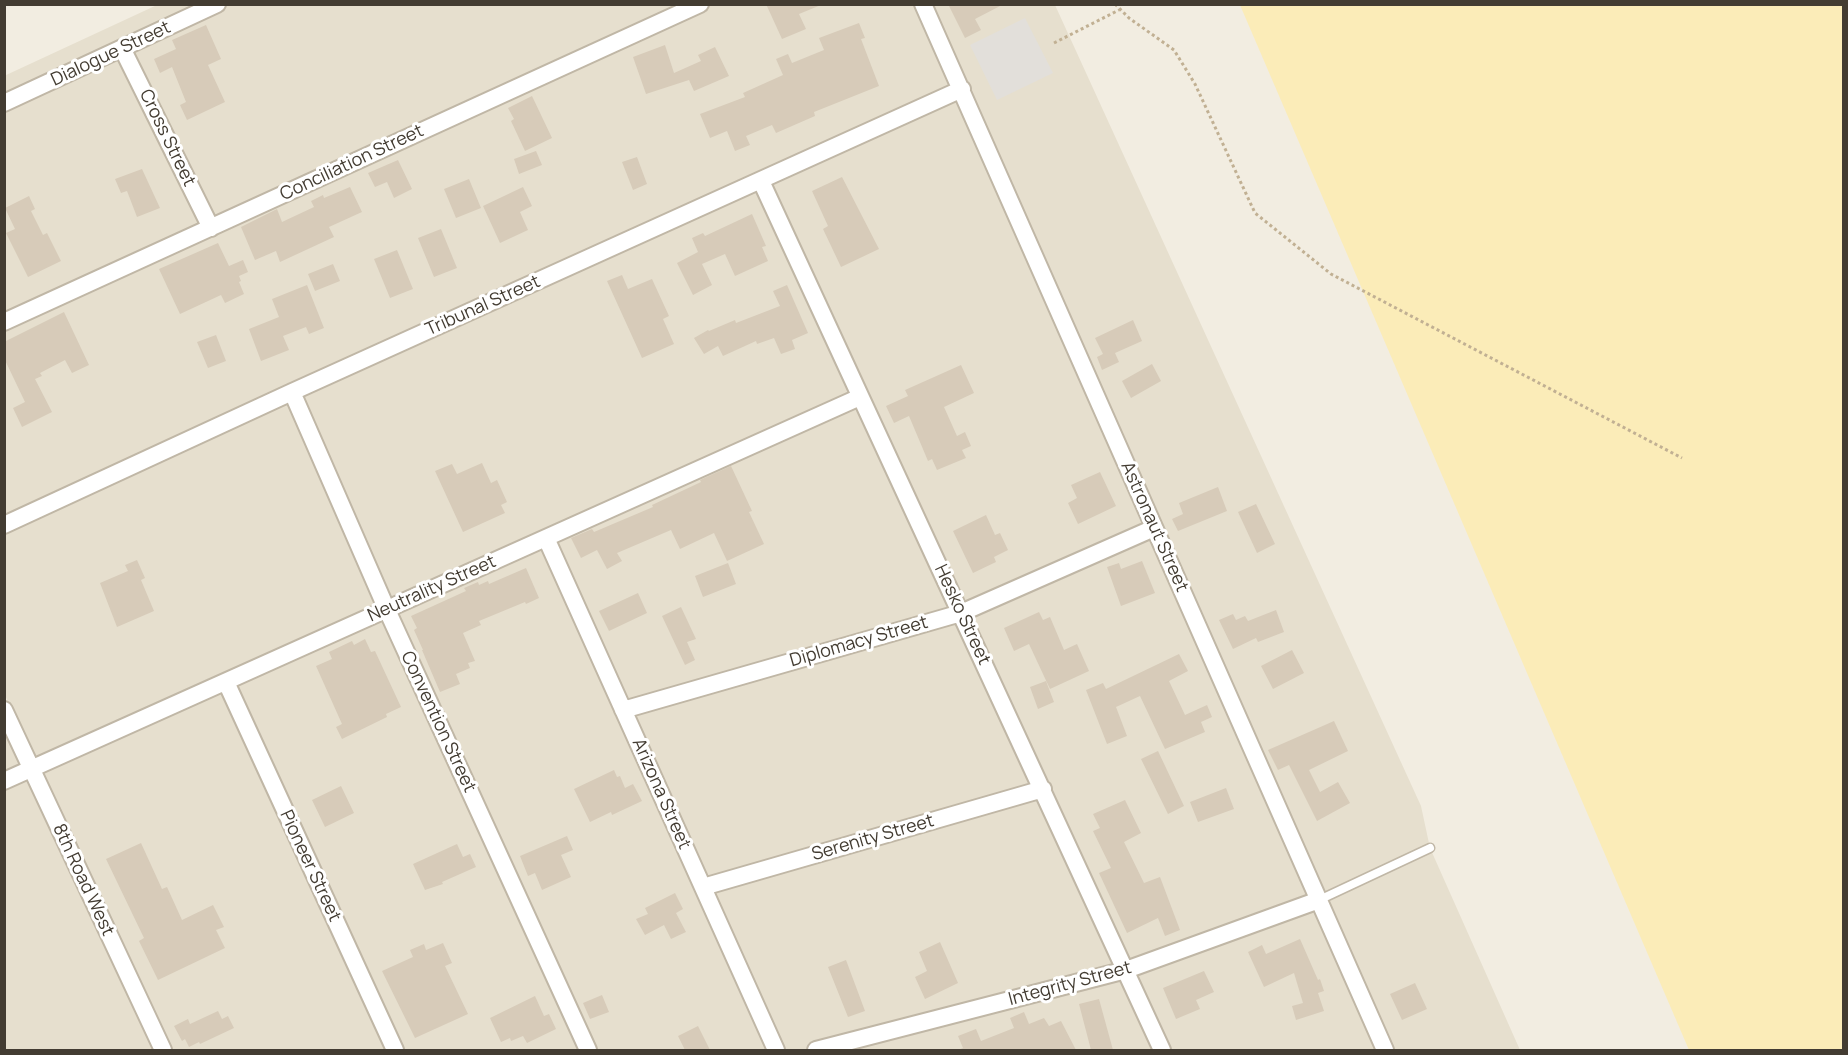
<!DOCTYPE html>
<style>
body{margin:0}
#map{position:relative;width:1848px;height:1055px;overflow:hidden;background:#f2ede1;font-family:Manrope,sans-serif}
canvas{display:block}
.frame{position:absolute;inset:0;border:6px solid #433c32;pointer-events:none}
</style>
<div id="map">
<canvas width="1848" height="1055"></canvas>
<div class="frame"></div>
</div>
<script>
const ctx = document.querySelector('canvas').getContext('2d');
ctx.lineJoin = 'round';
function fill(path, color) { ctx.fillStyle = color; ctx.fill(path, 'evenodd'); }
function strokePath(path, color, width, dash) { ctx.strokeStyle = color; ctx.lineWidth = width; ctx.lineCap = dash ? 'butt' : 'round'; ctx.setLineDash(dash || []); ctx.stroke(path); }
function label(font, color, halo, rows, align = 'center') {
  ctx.font = font + ' Manrope,sans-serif'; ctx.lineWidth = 6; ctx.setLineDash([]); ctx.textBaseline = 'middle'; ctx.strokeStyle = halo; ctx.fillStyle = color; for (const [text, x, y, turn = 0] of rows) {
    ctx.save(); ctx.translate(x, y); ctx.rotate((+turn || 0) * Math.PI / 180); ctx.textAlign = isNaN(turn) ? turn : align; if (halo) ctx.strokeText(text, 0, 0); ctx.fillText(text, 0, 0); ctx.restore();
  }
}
const residential = new Path2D(`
 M157,5h898l366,801 9,42 90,202h-1354l-161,-355 -1,-619z
 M4,710l159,340h-158z`);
const sand = new Path2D(`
 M1240,5h603v1045h-154z`);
const parking = new Path2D(`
 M1025,18l28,55 -56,27 -27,-55z`);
const building = new Path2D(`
 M766,4h55v1l-22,9 7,15 -24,10z
 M948,4h56l-29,15 6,11 -16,8z
 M859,23l6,15 -4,1 18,47 -65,26 1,4 -39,17 -4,-8 -26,11 4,9 -15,6 -8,-20 -17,7 -10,-24 45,-17 -2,-4 40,-18 -7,-16 12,-5 4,9 32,-13 -5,-12z
 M206,25l15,34 -13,6 17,37 -38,18 -7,-15 6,-3 -14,-35 -12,6 -6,-14 22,-10 -4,-9z
 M665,45l9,28 27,-12 -3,-6 17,-8 14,29 -35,15 -5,-11 -43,14 -13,-37z
 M532,96l20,42 -27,13 -14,-30 3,-2 -6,-11z
 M536,151l6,14 -23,9 -5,-15z
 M637,157l10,27 -14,6 -11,-28z
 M398,160l14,29 -18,9 -7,-16 -12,5 -7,-14z
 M142,169l18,39 -23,9 -10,-26 -6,2 -6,-14z
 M842,177l37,72 -38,18 -18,-38 5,-3 -16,-35z
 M469,179l12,29 -25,10 -12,-29z
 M350,187l12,25 -33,15 5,10 -54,25 -4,-11 -21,9 -14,-33 36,-18 5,13 32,-15 -3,-6 12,-6 1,3z
 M523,187l9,19 -12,6 8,18 -28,13 -17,-37z
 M29,196l6,13 -4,2 12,24 4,-2 14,28 -33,16 -22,-44 9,-4 -10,-21z
 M752,214l14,32 -4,1 6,14 -33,15 -10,-22 -23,10 10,21 -19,10 -16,-32 21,-11 -6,-14 11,-5 2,3z
 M441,229l16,39 -23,9 -16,-39z
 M218,243l11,23 14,-6 5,12 -9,4 2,5 -2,1 5,12 -19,9 -4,-8 -41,19 -21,-45z
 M397,250l16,39 -23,9 -16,-39z
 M333,264l7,17 -25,10 -7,-17z
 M622,275l6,14 24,-10 17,37 -6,3 11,25 -32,14 -35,-77z
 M307,285l17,43 -15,6 -3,-7 -23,9 6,14 -28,11 -12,-32 30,-12 -7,-18z
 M787,285l21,48 -16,7 3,9 -14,5 -7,-16 -17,6 -1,-3 -33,15 -5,-10 -14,8 -10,-16 14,-8 1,1 26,-11 1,3 44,-17 -7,-15z
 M64,312l25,53 -17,8 -7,-13 -25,13 2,3 -7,3 17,33 -30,15 -9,-19 12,-6 -21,-44v-16z
 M1133,320l9,21 -27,12 4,9 -17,8 -5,-13 6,-3 -8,-16z
 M216,335l10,26 -18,7 -11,-26z
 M1152,364l9,17 -30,17 -9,-17z
 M961,365l13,28 -30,14 13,29 8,-4 6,14 -9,4 4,8 -29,12 -5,-11 -4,2 -19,-45 -15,7 -8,-17 22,-10 -3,-6z
 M482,463l9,20 6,-3 10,22 -6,3 4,8 -42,19 -28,-61 17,-7 5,10z
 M731,466l21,45 -3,1 15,32 -37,17 -13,-28 -34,16 -9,-19 -54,23 5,8 -15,8 -10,-19 -16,8 -10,-20 21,-9 2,3 59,-25 -1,-2 49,-23 -1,-2z
 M1100,472l16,34 -38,18 -10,-21 9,-5 -6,-13z
 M1218,487l9,24 -49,20 -6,-12 11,-5 -4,-11z
 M1256,504l19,40 -18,9 -19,-41z
 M986,515l9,20 5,-2 8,17 -14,7 2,5 -23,11 -20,-42z
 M137,560l8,18 -4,2 13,31 -37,16 -17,-44 28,-12 -3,-6z
 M1142,561l13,32 -34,13 -14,-39 12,-4 2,6z
 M728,563l8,21 -33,13 -8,-21z
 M526,568l13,30 -13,6 -1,-2 -46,19 2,4 -18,8 12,28 -7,2 2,5 -14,6 4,10 -20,8 -18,-42h1l-9,-20 3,-2 -6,-12 55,-25 -2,-3 14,-6 1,3 9,-4 1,3z
 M638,593l9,20 -38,18 -10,-20z
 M681,607l15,32 -9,3 8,18 -10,5 -23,-49z
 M1276,610l8,22 -26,10 -2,-4 -23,11 -14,-29 14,-6 3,6 9,-4 3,5z
 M1039,612l4,8 7,-3 14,33 13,-6 12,27 -39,18 -21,-45 -15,7 -10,-23z
 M365,639l6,13 4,-1 26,56 -15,7 1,3 -45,22 -6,-12 6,-3 -26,-58 16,-7 -3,-7 23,-11 2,4z
 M1292,650l12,23 -31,16 -12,-23z
 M1179,654l9,17 -19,10 16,34 22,-10 5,12 -11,5 4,10 -40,17 -25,-53 -24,11 11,29 -20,8 -21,-54 17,-7 3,6z
 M1046,681l8,21 -16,7 -8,-22z
 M1334,721l14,30 -39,19 11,22 18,-10 12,21 -33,18 -28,-56 -11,5 -10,-20z
 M1158,751l26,55 -16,8 -27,-55z
 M614,770l3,7 3,-1 5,12 8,-4 9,17 -30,14 -1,-3 -21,10 -16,-33z
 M341,786l13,27 -29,14 -13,-27z
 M1226,788l8,21 -36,13 -8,-20z
 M1125,800l16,33 -17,9 20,41 16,-6 20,53 -15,6 -7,-18 -31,15 -28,-60 12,-5 -18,-37 7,-3 -7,-14z
 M567,836l6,14 -12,5 10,22 -29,13 -7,-17 -7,3 -8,-20z
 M141,843l21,46 5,-2 15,33 31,-15 11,22 -8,3 9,18 -67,32 -19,-39 5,-3 -38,-79z
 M457,844l6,13 7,-3 6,13 -34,15 1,2 -18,6 -12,-26z
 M675,893l8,16 -7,4 10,19 -15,7 -7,-14 -19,10 -9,-16 12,-5 -3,-6z
 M1300,939l18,41 2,-1 4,12 -6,2 6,18 -28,9 -4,-14 11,-3 -9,-30 -30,14 -16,-35 14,-7 4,9z
 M940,942l18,41 -33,16 -10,-22 12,-6 -8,-19z
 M443,943l9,20 -7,3 23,48 -53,24 -33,-67 31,-14 -3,-7 14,-6 2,6z
 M846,960l19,51 -17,6 -20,-50z
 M1204,971l10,21 -18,8 4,9 -24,10 -13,-31z
 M1415,983l12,26 -25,11 -12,-26z
 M602,995l7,17 -19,7 -7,-16z
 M535,996l9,20 5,-2 7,15 -29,14 -4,-7 -12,5 -1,-3 -9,4 -11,-24z
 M1099,999l14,51h-22l-12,-46z
 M218,1011l4,8 6,-3 6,12 -34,16 -1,-2 -10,5 -4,-8 -3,2 -8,-15 14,-7 2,5z
 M1024,1012l5,12 15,-6 5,8 12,-5 15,29h-118l5,-2 -5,-12 18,-7 5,12 33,-13 -4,-10z
 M698,1026l12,24h-25l-7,-14z`);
const path = new Path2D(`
 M1115,4l14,14 45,32 21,34 60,129 76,61 351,184
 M1054,43l65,-33`);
const service = new Path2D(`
 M1319,900l111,-52`);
const minor = new Path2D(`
 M923,4l462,1046
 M122,48l89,180
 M4,103l213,-99
 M761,181l401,869
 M4,322l696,-318
 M292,392l95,218 201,440
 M4,525l288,-133 670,-303
 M546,538l230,512
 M226,682l169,368
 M4,710l159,340
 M623,710l338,-97 193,-85
 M4,781l856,-384
 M703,887l340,-98
 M816,1050l310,-80 193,-70`);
const streetNames = [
 ["Dialogue Street",111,54,-25],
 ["Cross Street",167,138,64],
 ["Conciliation Street",352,163,-25],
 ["Tribunal Street",483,306,-24],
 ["Astronaut Street",1154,527,66],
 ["Neutrality Street",432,589,-24],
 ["Hesko Street",962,615,65],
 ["Diplomacy Street",859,642,-16],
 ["Convention Street",438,722,65],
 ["Arizona Street",661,794,66],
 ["Serenity Street",873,838,-16],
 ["Pioneer Street",310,866,65],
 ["8th Road West",83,880,65],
 ["Integrity Street",1070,984,-15]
];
fill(residential, '#e6dfce');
fill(sand, '#fbecb8');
fill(parking, '#e2dfda');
fill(building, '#d7cbb9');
strokePath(service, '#c0b7a6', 11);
strokePath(minor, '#c0b7a6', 20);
strokePath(path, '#c1b093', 3, [3, 3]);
strokePath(service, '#fff', 8);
strokePath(minor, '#fff', 16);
label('18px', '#433c32', '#fff', streetNames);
</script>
